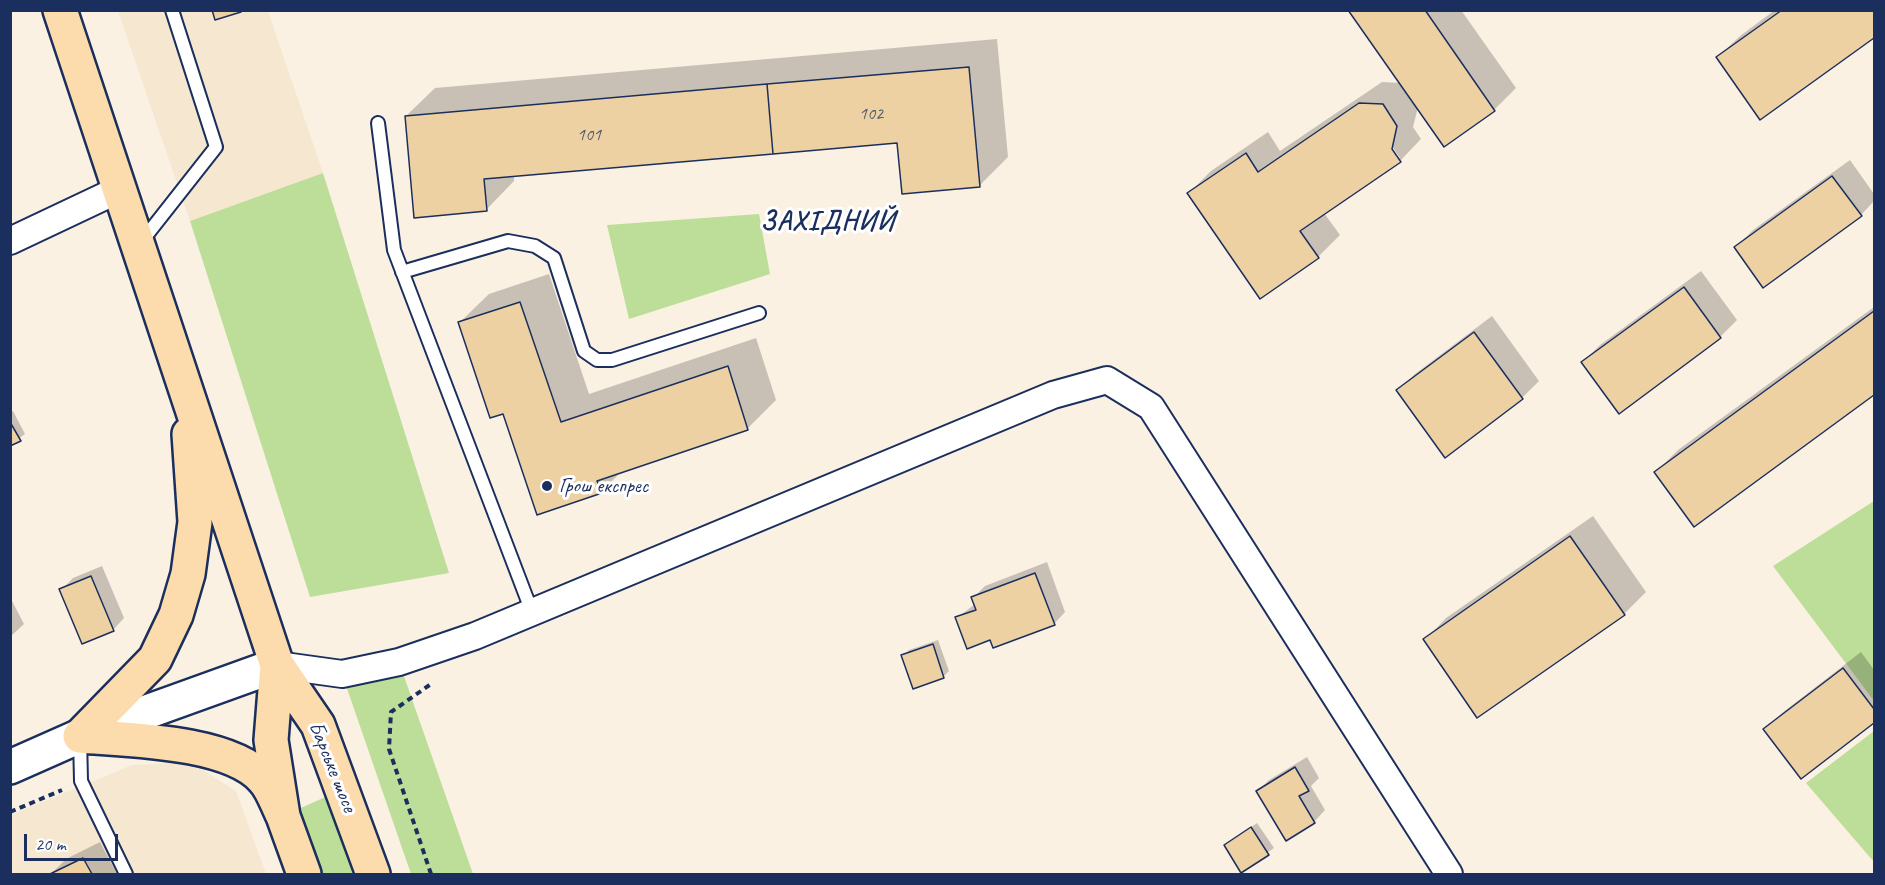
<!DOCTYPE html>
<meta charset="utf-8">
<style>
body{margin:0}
#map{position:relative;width:1885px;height:885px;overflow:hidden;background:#faf1e3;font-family:Caveat,sans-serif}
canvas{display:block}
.frame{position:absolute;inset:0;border:12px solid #1b2f5e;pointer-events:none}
.scale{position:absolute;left:24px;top:834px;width:94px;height:27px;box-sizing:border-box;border:3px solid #1b2f5e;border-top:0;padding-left:8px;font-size:18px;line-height:21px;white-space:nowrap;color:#1b2f5e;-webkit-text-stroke:4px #fff;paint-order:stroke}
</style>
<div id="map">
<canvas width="1885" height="885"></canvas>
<div class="frame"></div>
<div class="scale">20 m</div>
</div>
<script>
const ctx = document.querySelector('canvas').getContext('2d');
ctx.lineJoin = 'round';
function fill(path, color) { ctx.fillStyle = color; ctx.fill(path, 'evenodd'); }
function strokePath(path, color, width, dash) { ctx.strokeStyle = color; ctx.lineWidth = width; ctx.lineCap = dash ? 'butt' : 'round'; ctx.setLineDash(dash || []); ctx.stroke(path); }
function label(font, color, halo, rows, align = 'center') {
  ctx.font = font + ' Caveat,sans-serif'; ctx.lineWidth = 6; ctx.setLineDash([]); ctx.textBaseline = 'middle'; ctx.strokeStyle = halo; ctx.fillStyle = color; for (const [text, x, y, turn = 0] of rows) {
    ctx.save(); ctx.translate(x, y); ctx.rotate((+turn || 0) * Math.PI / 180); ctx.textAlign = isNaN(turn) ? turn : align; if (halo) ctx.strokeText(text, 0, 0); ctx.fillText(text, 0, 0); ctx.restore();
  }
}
const built = new Path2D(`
 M118,11h150l55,162 -133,48z
 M174,763l29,7 33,21 30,83h-255v-59l121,-50z`);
const green = new Path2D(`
 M323,173l126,400 -139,24 -120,-376z
 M759,214l11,60 -141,45 -22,-94z
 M1874,501v200l-101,-135z
 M399,662l74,212h-62l-69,-200z
 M1874,731v131l-68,-79z
 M343,789l30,85h-69l-21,-58z`);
const shadow = new Path2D(`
 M1350,10h111l55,78 -22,22 -76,-3 -5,20 8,12 -21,22 -76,52 16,22 -22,22 -129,-64 22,-22 57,-39 12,19 102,-69 19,1zM1389,142l11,16h-3l-10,-14z
 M1775,10h99v26l-113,82 -43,-61 22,-21z
 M997,39l11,118 -29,29 -80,-44 -385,33v6l-28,29 -80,-94 29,-28z
 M1850,160l24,34v7l-13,14 -125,32 17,-17z
 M1701,271l36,49 -17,17 -137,25 17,-17z
 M549,274l40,120 167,-56 20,62 -28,28 -126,43 -21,21 -97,-80 -44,-90 29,-28z
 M1874,307v87l-180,131 -38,-53 22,-22z
 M1492,316l47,65 -17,17 -124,-7 17,-17z
 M13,411l12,23 -15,11v-33z
 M1593,516l53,76 -22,22 -199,26 21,-22z
 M1047,562l18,50 -11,12 -63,14 -34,-20 18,-14 -2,-6 12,-12z
 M102,566l22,52 -11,12 -52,-40 12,-12z
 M10,597l14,27 -14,13z
 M938,640l11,31 -5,5 -30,11 -11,-31 6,-6z
 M1861,652l13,18v51l-72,56 -37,-47 17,-17z
 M1307,757l12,21 -8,8 14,24 -11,12 -56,-31 11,-11z
 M1257,823l17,25 -32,22 -16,-25z
 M100,842l17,32h-66l15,-15z`);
const building = new Path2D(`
 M212,10h28l1,2 -26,8z
 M1348,10h77l70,101 -51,36z
 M1782,10h92v28l-114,82 -44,-63z
 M969,67l11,120 -78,7 -5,-51 -124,11 -6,-70z
 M767,84l6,70 -289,25 3,32 -73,7 -9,-102z
 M1359,103l24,1 14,22 -5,23 9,13 -101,69 19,27 -59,41 -73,-106 59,-40 12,19z
 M1832,176l30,40 -99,72 -29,-41z
 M1684,287l37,51 -102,76 -38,-52z
 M520,302l41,120 167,-56 20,64 -151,51 5,12 -65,22 -34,-101 -13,4 -32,-96z
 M1874,311v84l-180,132 -40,-55z
 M1474,332l49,67 -78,59 -49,-68z
 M10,422l11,19 -11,5z
 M1570,536l55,79 -148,103 -54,-79z
 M1035,573l20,52 -62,23 -3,-8 -23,9 -12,-32 21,-7 -5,-13z
 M91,576l23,55 -32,13 -23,-55z
 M933,644l11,34 -31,11 -12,-34z
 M1843,668l31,41v14l-73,56 -38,-50z
 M1295,767l14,24 -10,5 16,27 -29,18 -30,-50z
 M1251,827l18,28 -28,18 -17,-28z
 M83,858l9,16h-42z`);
const path = new Path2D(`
 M10,812l52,-22
 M431,874l-42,-125 2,-37 40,-28`);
const lane = new Path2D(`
 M378,123l16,127 138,362
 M142,241l74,-94 -44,-137
 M402,272l106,-31 27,5 19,12 30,93 13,9h15l147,-47
 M80,737l1,44 45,93`);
const street = new Path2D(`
 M10,241l110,-52
 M277,665l65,9 57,-12 76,-26 578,-241 54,-15 44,27 298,467`);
const secondary = new Path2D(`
 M10,767l70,-31 197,-71`);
const highway = new Path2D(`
 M60,10l217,655 41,60 55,149
 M277,665l-6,75 12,76 21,58
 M80,736l75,-77 21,-44 12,-41 7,-52 -6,-88
 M80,736c49,4 149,5 183,43 9,9 14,25 20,37`);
const markers = [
 [547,486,6,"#1b2f5e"]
];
const numberNames = [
 ["102",871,114],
 ["101",589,135]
];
const poiNames = [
 ["Грош експрес",559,486]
];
const streetNames = [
 ["Барське шосе",332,767,68]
];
const districtNames = [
 ["ЗАХІДНИЙ",828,222]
];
fill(built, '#f6e7d0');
fill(green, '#bcde98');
fill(shadow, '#0003');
fill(building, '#eed1a2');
strokePath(building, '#1b2f5e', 1.5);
strokePath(lane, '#1b2f5e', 16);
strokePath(street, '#1b2f5e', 30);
strokePath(secondary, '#1b2f5e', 38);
strokePath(highway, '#1b2f5e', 38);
strokePath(path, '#1b2f5e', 4, [6, 4.5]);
strokePath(lane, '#fff', 12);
strokePath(street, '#fff', 26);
strokePath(secondary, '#fff', 33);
strokePath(highway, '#fcdcac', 33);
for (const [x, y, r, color] of markers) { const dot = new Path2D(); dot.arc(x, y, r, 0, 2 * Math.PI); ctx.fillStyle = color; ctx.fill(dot); strokePath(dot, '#fff', 2); }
label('18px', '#50586f', null, numberNames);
label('21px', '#1b2f5e', '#fff', poiNames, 'left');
label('21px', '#1b2f5e', '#fff', streetNames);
ctx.letterSpacing = '1.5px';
label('bold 27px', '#1b2f5e', '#fff', districtNames);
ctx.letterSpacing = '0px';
</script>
